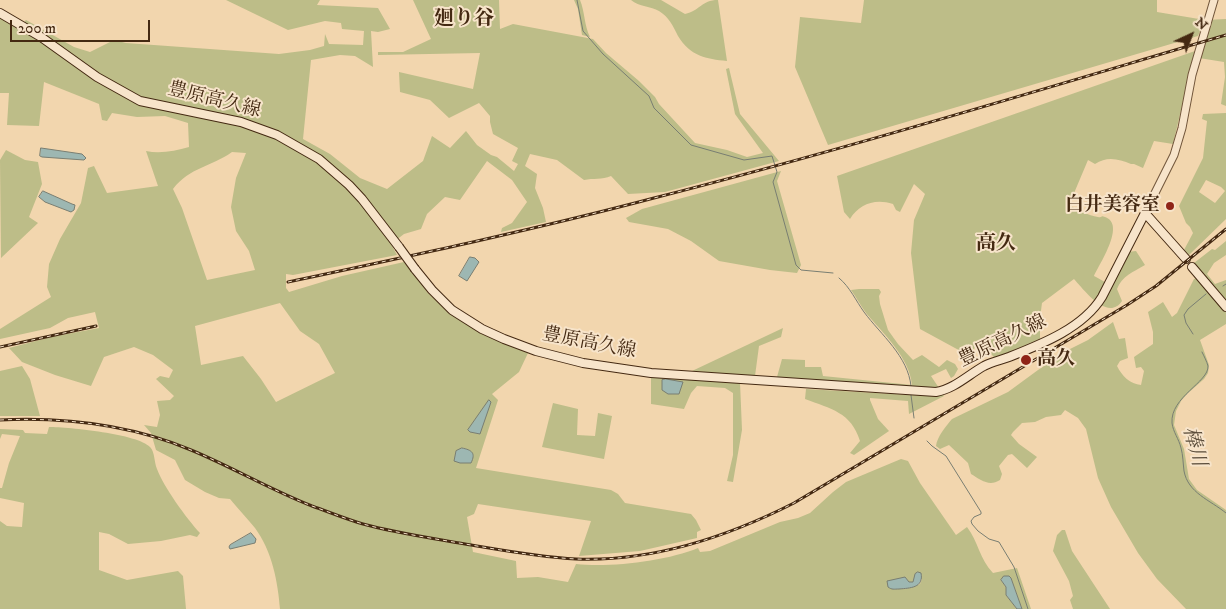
<!DOCTYPE html>
<meta charset="utf-8">
<style>
body{margin:0}
#map{position:relative;width:1226px;height:609px;overflow:hidden;background:#f2d6ae;font-family:"IM FELL DW Pica",serif}
canvas{display:block}
.north{position:absolute;left:1166px;top:10px;width:50px;height:50px;-webkit-text-stroke:4px #f7e4ca;paint-order:stroke;rotate:43deg;font-size:14px;font-weight:700;line-height:20px;text-align:center;color:#442912}
.north::after{content:'';display:block;margin:auto;width:18px;height:22px;background:#442912;clip-path:polygon(50% 0,100% 100%,50% 72%,0 100%)}
.scale{position:absolute;left:10px;top:20px;width:140px;height:22px;box-sizing:border-box;border:2px solid #442912;border-top:0;padding-left:6px;font-size:15px;line-height:18px;white-space:nowrap;color:#442912;-webkit-text-stroke:4px #f7e4ca;paint-order:stroke}
</style>
<div id="map">
<canvas width="1226" height="609"></canvas>
<div class="north">N</div>
<div class="scale">200 m</div>
</div>
<script>
const ctx = document.querySelector('canvas').getContext('2d');
ctx.lineJoin = 'round';
function fill(path, color) { ctx.fillStyle = color; ctx.fill(path, 'evenodd'); }
function strokePath(path, color, width, dash) { ctx.strokeStyle = color; ctx.lineWidth = width; ctx.lineCap = dash ? 'butt' : 'round'; ctx.setLineDash(dash || []); ctx.stroke(path); }
function label(font, color, halo, rows, align = 'center') {
  ctx.font = font + ' "IM FELL DW Pica","Noto Serif JP",serif'; ctx.lineWidth = 4; ctx.setLineDash([]); ctx.textBaseline = 'middle'; ctx.strokeStyle = halo; ctx.fillStyle = color; for (const [text, x, y, turn = 0] of rows) {
    ctx.save(); ctx.translate(x, y); ctx.rotate((+turn || 0) * Math.PI / 180); ctx.textAlign = isNaN(turn) ? turn : align; if (halo) ctx.strokeText(text, 0, 0); ctx.fillText(text, 0, 0); ctx.restore();
  }
}
const green = new Path2D(`
 M226,0h94l-3,5 61,3 12,21 -12,3 -7,-1 2,36 -18,-11 -15,-1 -29,5 -8,79 27,15 30,24 27,11 36,-28 9,-25 18,12 16,-17 11,14 14,10 6,2 17,14 4,-7 -6,-3 6,-13 -25,-14 -3,-12v-6l-11,-13 -30,15 -19,-18 -30,-8 -1,-20 74,17 7,-36 -102,2v-3h25l28,-13 -18,-39h86l1,29 13,-5 80,15 13,14 33,28 16,16 4,7 36,39 32,7 20,7 16,-4 -28,-39 -9,-45 3,-1 11,46 39,47 -114,31 -37,2 -17,-18c-9,4 -18,2 -27,4l-27,-20 -27,-6 -5,12 12,8 -2,14 8,20 3,14 -45,10 1,-4 10,-5 15,-21 -15,-22 -25,-19 -27,39 -15,-3 -18,17 -6,15 -17,5 -13,10 6,11 -104,20 -7,-1v14l3,4 53,-16 62,-14 24,31 21,19 57,32 22,9 -9,19 -27,22 6,6 -22,68 135,22 7,4 7,9 66,11 5,6 5,10 -4,2v6l-57,13 -61,5 12,-35 -113,-17 -4,10 -7,3 6,35 43,9 1,17 21,-1 30,5 8,-18c33,4 91,-3 122,-16l2,4 10,-1 70,-29 18,-4 12,-5 23,-21 13,-10 55,-23 7,2 12,22 36,52 11,-8c11,14 13,33 26,46l24,-5 14,41h-9l-11,-31 -10,2 5,7v8l11,14h-737c-2,-27 -8,-58 -25,-81 -8,-10 -17,-19 -25,-29l-11,-1 -14,-6 -20,-12 -10,-20 -19,-10 -5,-17 -7,-8 13,2 3,-12 -3,-14 13,-1 4,-4 -18,-17 4,-3 9,2 4,-8 -20,-15 -19,-8 -30,10 -13,29 -36,-11 -33,-13 -13,-14 42,-11 48,-9 -4,-16 -27,6 -18,10 -50,11v-10l51,-32 -4,-10 2,-23 11,-25 21,-36 7,-35 6,-2 13,27 51,-7 -12,-35c14,3 29,0 43,-4l-1,-24 -23,-7 -28,1 -25,-4 -5,8 -5,-1 -3,-16 -55,-22 -5,44 -32,-1 2,-32h-9v-76l19,10 7,-7 48,27 16,5 24,-12 12,3 153,11 31,-4 14,-4 1,-12 4,10 34,1 1,-14 -22,-2 -1,-6 -16,-2 -37,9zM232,152l14,1 -10,25 -5,29 5,24 13,20 6,19 -48,10 -25,-72 -9,-19c17,-22 38,-22 59,-37zM280,303l20,28 19,13 16,29 -59,29 -15,-23 -18,-23 -42,9 -6,-39zM915,578l7,1 -2,5 -16,5 -3,-1 8,-6h4z
 M574,0h6c5,12 4,25 10,37l-8,-2 -4,-26z
 M631,0h30l24,14c15,-3 16,-14 33,-14l9,61c-21,-2 -37,-5 -49,-25 -5,-10 -9,-19 -19,-25 -8,-5 -20,-4 -28,-11z
 M864,0h293v12l48,8 21,-1v87l-5,-2 4,-27 -1,-15 -25,-4 5,-36 -6,14 -370,109 -33,-78 5,-50 61,6z
 M1195,51l-22,93 -19,-3 -11,27 -9,-4h-3c-12,-5 -24,-8 -36,0l-7,-4 -19,45c7,4 20,11 29,12 5,1 2,-2 7,0 21,7 -5,46 -11,59l2,1 14,8 17,-33 9,-1 9,14c-12,7 -23,11 -28,24l5,12c-14,21 -38,-11 -48,-22l-32,24 -2,15v21l-45,19 -14,-14 -15,10 -46,-25 -9,-76 3,-33 11,-26 -11,-10 -14,28 -4,-2 -3,-6c-18,-6 -34,0 -43,15l-6,-7 -7,-36z
 M1226,113v106l-37,36 -5,-5 9,-17 -3,-6 -4,-4 -7,-17 24,-48 4,-37 -5,-2 1,-5zM1206,180l15,7 4,4 -10,12 -16,-11z
 M6,150l19,10 13,2 4,22 -13,33 9,6 -37,35 -1,-98z
 M781,171l-4,10 24,84 -4,8 -27,-3 -51,-9 -28,-20 -23,-12 -39,-7 -3,-4 16,-9z
 M1129,194l8,4 -4,9 -8,-3z
 M1226,241v14l-12,8 -7,11 8,10 11,-4v23l-32,-40 18,-14 3,1z
 M1198,278l28,33v13l-26,16 9,25 -1,8 -4,6 -17,15 -6,7 -5,10 -2,14 10,24 5,30 8,11 29,20v99h-40l-29,-30 -19,-26 -27,-46 -13,-29 -12,-49 -8,-11 -13,-8 -4,5 -15,2 -11,5 -13,1 -9,9 -2,3 8,9 18,13 -10,11 -15,-14 -4,1 -9,11 3,8 -2,6c-11,7 -19,0 -29,-6l-3,-11 -19,-18 -9,4 -4,-3c1,-9 10,-20 16,-27l56,-27 30,-22 32,-21 18,-9 25,-18 6,17 6,-1 3,20 -8,3 -3,5c5,10 13,18 24,19l3,-14 -3,-4 -5,1 -2,-11 19,-13v-12l-5,-20 15,-10 9,15 5,-4 17,-34z
 M859,289h20l2,3 -2,4 1,8 8,26 10,14 15,16 9,-5 17,12 8,-7 8,4 3,5 -4,7 -3,2 -5,-9 -15,7 8,12 -8,2 -154,-13 5,-18 23,1v7h16l2,9 89,9c-2,-27 -30,-53 -46,-72 -5,-7 -10,-16 -15,-23z
 M783,328l-2,9 -22,9 -4,30 -63,-5z
 M22,366l8,13 10,37h-40v-45z
 M671,376l69,6 2,48 -9,52 -6,-1 6,-26v-62l-8,-5 -28,-2 -6,7 -7,16 -33,-5v-27z
 M806,389l122,7 15,-2 1,2 -35,18 -1,-13 -38,-3v2l8,19 11,12 -35,24 -4,-2 10,-12c-9,-29 -29,-32 -55,-42z
 M553,403l25,6 -1,26 18,1 3,-23 14,3 -8,43 -62,-12z
 M49,427c20,0 89,7 101,20 5,5 4,15 7,22 6,17 30,50 43,64l-3,4 -7,-2 -29,6 -33,3 -19,-10 -10,-2v38l28,10 51,-9 5,5 3,33h-186v-88l7,5 15,1 2,-24 -24,-5v-10h2l7,-25 11,-27 -18,-2 -2,5v-10l23,1 2,3 22,1z
 M1062,530h3l7,21 38,58h-37l-3,-9 3,-4 -4,-15 -16,-30 4,-16z`);
const water = new Path2D(`
 M41,148l41,6 4,4 -2,2 -42,-3 -2,-1z
 M43,191l29,13 3,1 -1,5 -3,2 -26,-10 -6,-5z
 M470,257l5,1 4,4 -12,19 -8,-5z
 M666,379l17,3 -4,12h-11l-6,-4v-10z
 M489,400l2,2 -1,3 -10,29 -10,-2 -2,-2z
 M462,448c10,2 14,5 9,15h-11l-6,-2 2,-10z
 M251,533l5,6 -1,4 -25,6 -1,-2 1,-2z
 M918,572l3,1c3,15 -11,15 -22,16 -5,0 -7,1 -11,-2l-1,-6 18,-4 4,5h4l2,-8z
 M1004,576h5l2,2 11,31h-5l-11,-14v-8l-5,-7z`);
const stream = new Path2D(`
 M577,0l6,31 20,23 46,42 5,12 37,37 53,15 28,-4 5,16 -4,10 23,83 5,5 32,3
 M839,278c11,9 17,23 25,34 17,23 44,44 47,74
 M1223,286l3,-2
 M1193,334l-7,-11 -2,-8 4,-6 18,-15
 M1202,352c2,4 5,10 6,14 1,16 -38,31 -36,57 1,9 7,16 9,25 2,7 2,15 3,23 4,22 26,29 42,42
 M911,395l3,23
 M927,441l5,5 14,10 35,56v2l-7,3 -3,4 1,3 6,7 11,8 10,3 15,25 14,42`);
const tertiary = new Path2D(`
 M1145,213l29,-58 8,-27 10,-53 22,-75`);
const secondary = new Path2D(`
 M0,13l41,24 56,40 43,24 101,21 36,13 42,24 30,26 13,14 37,48
 M1192,267l34,40
 M415,269l17,21 20,20 30,19 22,10 32,12 47,12 68,10 285,19c18,-3 32,-17 48,-26 8,-4 17,-6 25,-9 33,-13 74,-29 93,-60l43,-84 41,46`);
const rail = new Path2D(`
 M288,282c122,-26 245,-52 366,-84 192,-49 382,-107 572,-163
 M0,347l96,-21
 M0,420c64,-3 131,5 191,30 41,17 80,40 121,56 17,6 34,13 51,18 33,9 68,14 102,20 36,6 73,13 111,15 77,3 151,-22 218,-56l333,-198 29,-19 70,-57`);
const secondaryBridge = new Path2D(`
 M399,247l16,22`);
const markers = [
 [1170,206,5,"#8f2418"],
 [1026,360,6,"#8f2418"]
];
const streetNames = [
 ["豊原高久線",214,101,14],
 ["豊原高久線",1003,342,-26],
 ["豊原高久線",589,344,11]
];
const poiNames = [
 ["白井美容室",1160,206],
 ["高久",1037,360,"left"]
];
const neighbourhoodNames = [
 ["廻り谷",464,20],
 ["高久",996,245]
];
const waterNames = [
 ["棒川",1193,447,75]
];
fill(green, '#bdbd88');
fill(water, '#9db7b2');
strokePath(water, '#797e72', 1);
strokePath(stream, '#797e72', 1);
strokePath(tertiary, '#705439', 9);
strokePath(secondary, '#442912', 10);
strokePath(tertiary, '#f7e4ca', 7);
strokePath(secondary, '#f7e4ca', 8);
strokePath(rail, '#442912', 3);
strokePath(rail, '#f7e4ca', 1, [4]);
strokePath(secondaryBridge, '#442912', 10, []);
strokePath(secondaryBridge, '#f7e4ca', 8);
for (const [x, y, r, color] of markers) { const dot = new Path2D(); dot.arc(x, y, r, 0, 2 * Math.PI); ctx.fillStyle = color; ctx.fill(dot); strokePath(dot, '#f7e4ca', 2); }
label('19px', '#442912', '#f7e4ca', streetNames);
label('bold 19px', '#442912', '#f7e4ca', poiNames, 'right');
label('bold 20px', '#442912', '#f7e4ca', neighbourhoodNames);
label('italic 20px', '#5a4c3a', '#f7e4ca', waterNames);
</script>
